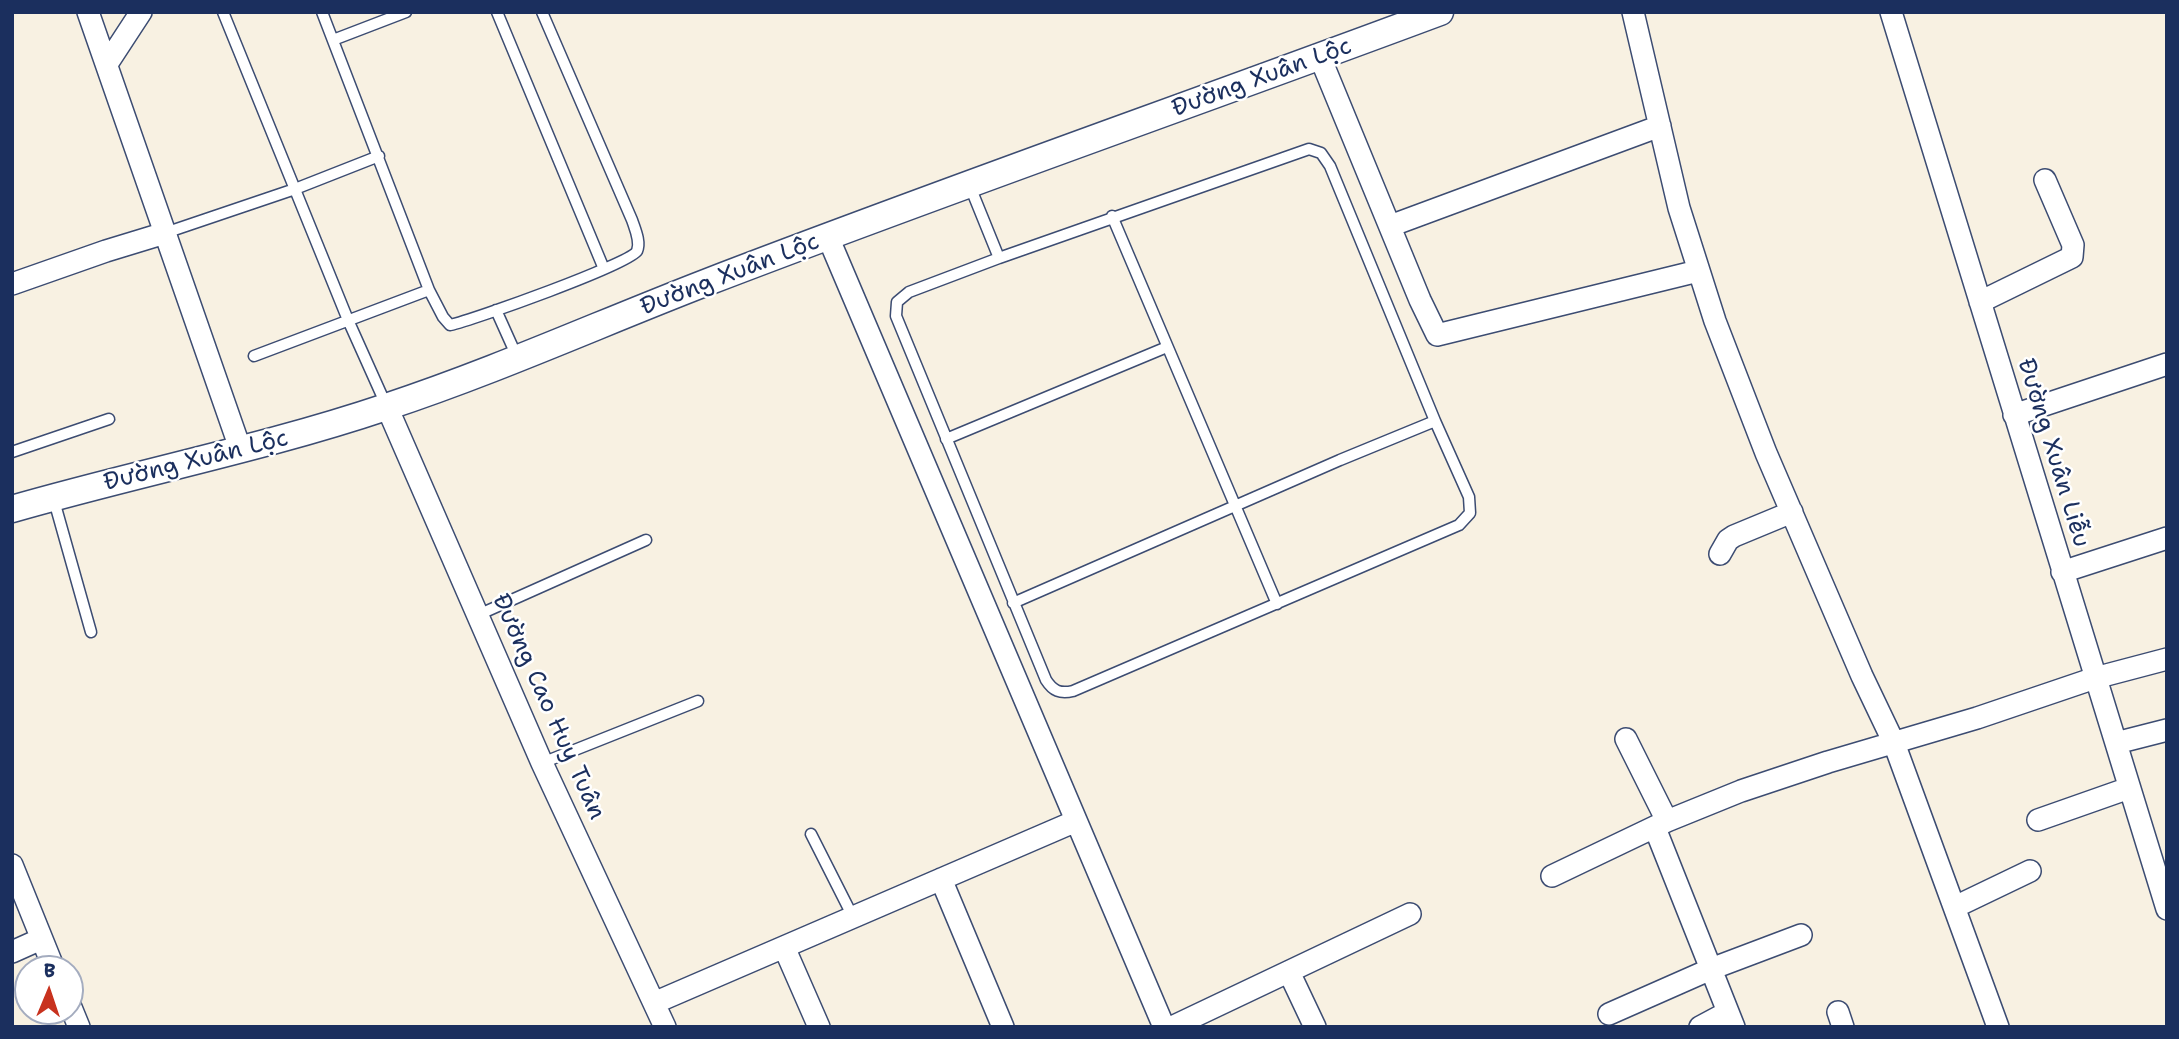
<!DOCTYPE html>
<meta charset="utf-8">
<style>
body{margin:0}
#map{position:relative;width:2179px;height:1039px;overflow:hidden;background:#f8f1e2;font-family:"Shantell Sans",sans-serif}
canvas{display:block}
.frame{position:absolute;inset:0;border:14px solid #1b2f5e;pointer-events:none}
.north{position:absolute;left:14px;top:955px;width:70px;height:70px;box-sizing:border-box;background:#fff;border:2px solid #a4acbf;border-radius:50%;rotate:2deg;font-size:19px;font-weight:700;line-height:28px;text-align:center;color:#1b2f5e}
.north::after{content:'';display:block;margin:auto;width:24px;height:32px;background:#c8321e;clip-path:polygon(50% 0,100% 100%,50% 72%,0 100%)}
</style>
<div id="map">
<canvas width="2179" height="1039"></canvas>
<div class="frame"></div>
<div class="north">B</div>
</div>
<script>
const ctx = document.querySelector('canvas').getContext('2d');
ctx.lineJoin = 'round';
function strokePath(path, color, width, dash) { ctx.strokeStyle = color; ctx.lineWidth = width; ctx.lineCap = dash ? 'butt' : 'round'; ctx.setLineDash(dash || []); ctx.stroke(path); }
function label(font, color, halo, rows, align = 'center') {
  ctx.font = font + ' "Shantell Sans",sans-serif'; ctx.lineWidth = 5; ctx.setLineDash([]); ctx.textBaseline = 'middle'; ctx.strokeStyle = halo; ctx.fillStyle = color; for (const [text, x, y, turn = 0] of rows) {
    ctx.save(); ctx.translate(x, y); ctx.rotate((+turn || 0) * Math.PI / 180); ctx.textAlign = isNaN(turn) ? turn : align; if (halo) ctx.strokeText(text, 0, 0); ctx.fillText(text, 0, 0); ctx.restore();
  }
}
const service = new Path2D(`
 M223,12l125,308 39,87
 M322,12l107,278 14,27 7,8c23,-5 180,-61 187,-74 4,-9 -2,-22 -5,-31l-90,-208
 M497,12l107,257
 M333,40l73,-28
 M1309,149l12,4 9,13 105,255 34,76 1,16 -11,12 -386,166c-13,3 -20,0 -27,-11l-150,-364 1,-14 12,-10 90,-34z
 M969,184l30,74
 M1112,216l165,388
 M165,233l130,-44 84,-33
 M496,310l22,49
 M254,356l175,-66
 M946,439l221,-92
 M12,452l97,-33
 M53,497l38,135
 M1013,603l327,-143 95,-39
 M478,615l168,-75
 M542,763l156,-62
 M811,834l42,83`);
const minor = new Path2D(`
 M88,12l153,439
 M1633,12l46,196 36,113 51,132 96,223 32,67 104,284
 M1891,12l276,897
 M1320,57l100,243 17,35 261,-64
 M107,64l34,-52
 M1390,226l270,-100
 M828,237l336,790
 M12,284l94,-33 59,-18
 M1980,302l92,-45 1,-12 -28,-65
 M387,407l155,356 123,264
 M2014,415l153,-51
 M1720,554l8,-14 6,-4 58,-24
 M2062,572l105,-34
 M1626,739l41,82
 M2116,743l51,-13
 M2038,820l91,-32
 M1655,828l79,199
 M12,865l42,104
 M1552,876l115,-55 74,-30 87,-29 149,-44 118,-40 72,-19
 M941,879l62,148
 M1955,907l75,-36
 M784,947l35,80
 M12,952l29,-13
 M1289,972l26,55
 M654,1003l422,-182
 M70,1005l9,22
 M1838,1012l5,15
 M1609,1014l102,-45 90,-34
 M1172,1027l238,-113
 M1700,1027l28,-15`);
const tertiary = new Path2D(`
 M12,509c125,-36 252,-61 374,-102 109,-36 213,-83 319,-124 244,-94 491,-180 735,-271`);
const streetNames = [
 ["Đường Xuân Lộc",1262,78,-20],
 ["Đường Xuân Lộc",730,275,-21],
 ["Đường Xuân Liễu",2053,453,73],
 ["Đường Xuân Lộc",196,461,-14],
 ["Đường Cao Huy Tuân",548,707,66]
];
strokePath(service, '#3c4c72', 13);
strokePath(minor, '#3c4c72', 24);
strokePath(tertiary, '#3c4c72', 29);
strokePath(service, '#fff', 10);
strokePath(minor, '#fff', 21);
strokePath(tertiary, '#fff', 26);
label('24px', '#1b2f5e', '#fff', streetNames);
</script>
